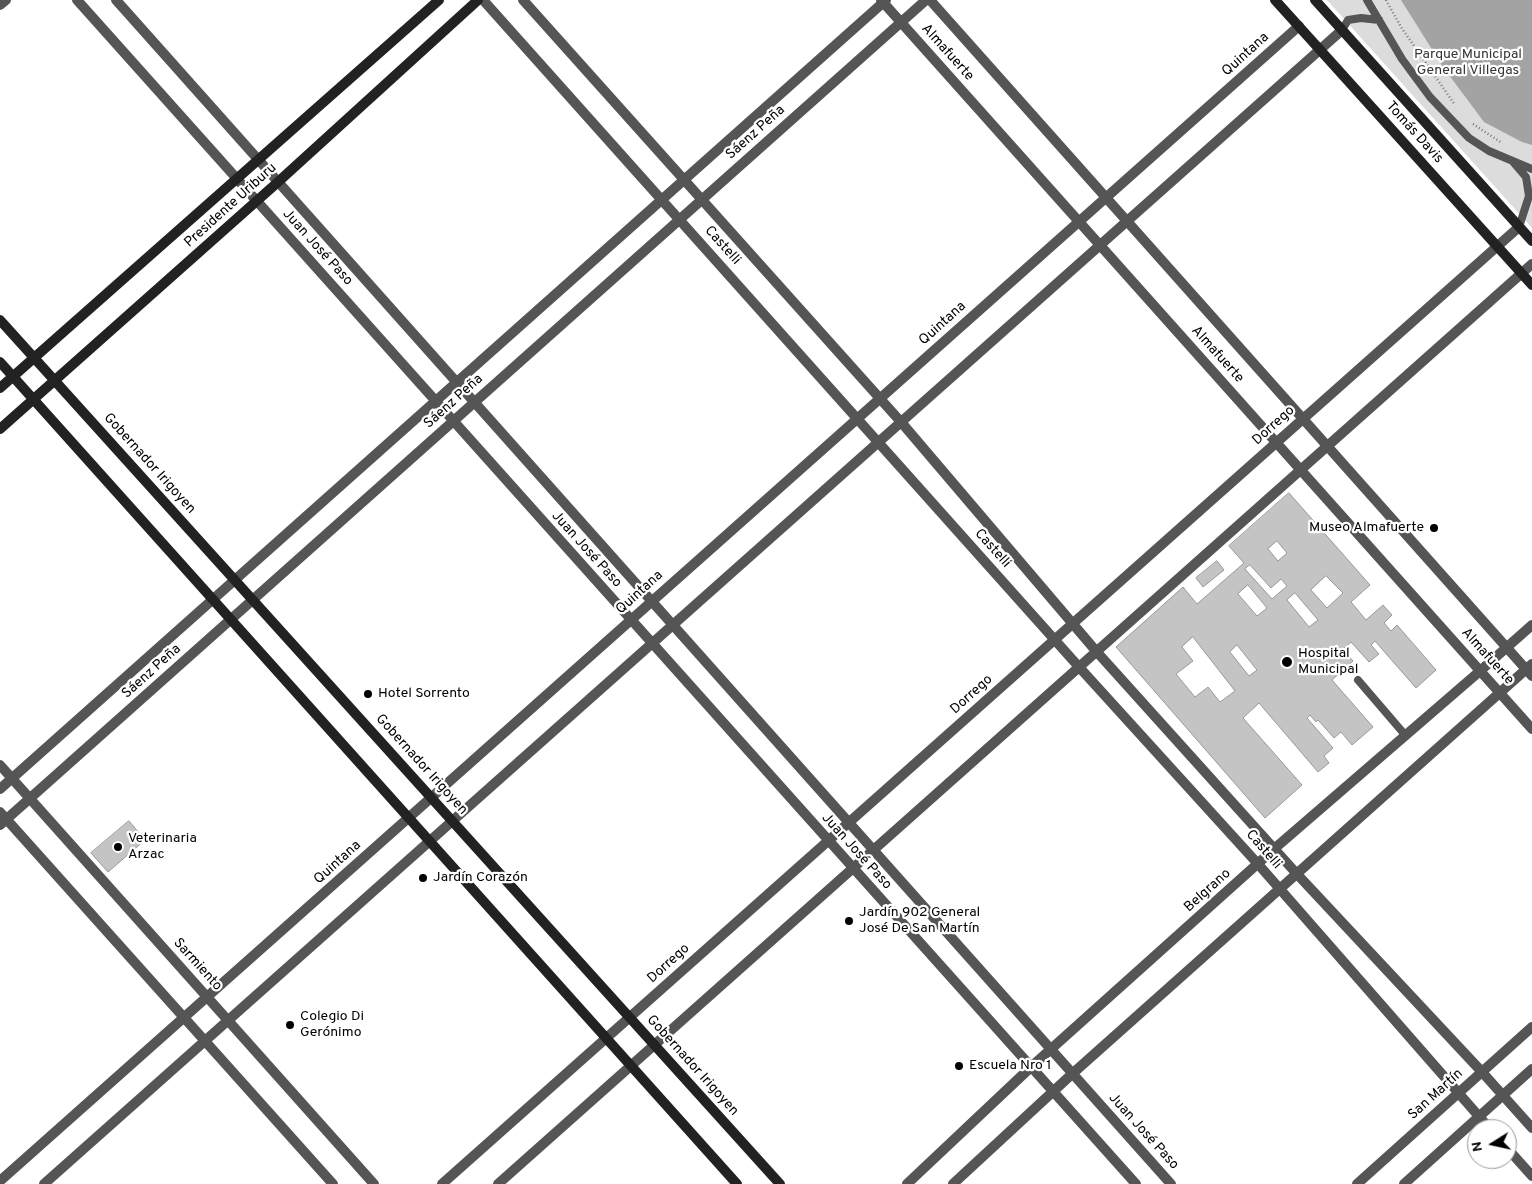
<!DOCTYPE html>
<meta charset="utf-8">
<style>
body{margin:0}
#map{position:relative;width:1532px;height:1184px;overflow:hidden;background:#fff;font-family:Overpass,sans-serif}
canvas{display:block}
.north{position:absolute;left:1467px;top:1119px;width:50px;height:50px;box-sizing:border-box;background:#fff;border:1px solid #999;border-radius:50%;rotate:260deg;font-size:14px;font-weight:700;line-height:20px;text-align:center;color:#000}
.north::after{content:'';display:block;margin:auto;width:18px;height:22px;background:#000;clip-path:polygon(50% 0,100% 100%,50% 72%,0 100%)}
</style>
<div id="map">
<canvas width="1532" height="1184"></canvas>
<div class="north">N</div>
</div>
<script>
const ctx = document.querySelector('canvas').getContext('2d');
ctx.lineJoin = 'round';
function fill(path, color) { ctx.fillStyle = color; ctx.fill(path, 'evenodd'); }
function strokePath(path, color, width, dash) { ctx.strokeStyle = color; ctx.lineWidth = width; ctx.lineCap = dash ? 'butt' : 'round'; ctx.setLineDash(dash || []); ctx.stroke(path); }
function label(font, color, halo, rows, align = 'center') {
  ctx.font = font + ' Overpass,sans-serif'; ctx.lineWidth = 4.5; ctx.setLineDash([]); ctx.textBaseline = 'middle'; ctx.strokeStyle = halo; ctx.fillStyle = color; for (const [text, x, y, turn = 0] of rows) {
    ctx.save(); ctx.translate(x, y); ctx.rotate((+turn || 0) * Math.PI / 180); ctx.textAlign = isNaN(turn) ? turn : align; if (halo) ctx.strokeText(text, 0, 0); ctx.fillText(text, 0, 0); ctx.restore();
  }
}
const green = new Path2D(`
 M1327,0h205v228z`);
const water = new Path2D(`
 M1401,0h131v145l-10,-3 -38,-20 -41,-55z`);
const building = new Path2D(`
 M1289,493l81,92 -19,17 15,18 17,-15 9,10 -8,8 7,8 6,-6 39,45 -20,18 -41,-47 -4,4 8,9 -10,8 -18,-20 -8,7 10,12 -21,19 41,47 -21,18 -11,-13 -7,6 -16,-18 -2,2 -6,-7 -3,3 26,30 -9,8 5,7 -11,9 -59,-69 -16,15 59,67 -37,33 -149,-171 67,-60 14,17 47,-41 -15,-17zM1277,541l10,12 -9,8 -10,-12zM1250,565l21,23 10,-9 6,7 -15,13 -27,-30zM1326,576l17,17 -16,15 -16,-18zM1248,585l19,23 -10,8 -19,-22zM1295,593l23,27 -9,7 -22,-27zM1193,637l42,54 -15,11 -12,-15 -13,10 -19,-23 17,-13 -11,-14zM1237,645l20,25 -8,6 -19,-24z
 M1217,561l7,9 -21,17 -7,-9z
 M129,821l16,19 -37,32 -17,-19z`);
const path = new Path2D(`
 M1386,0l15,27 54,78
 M1473,124l29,19`);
const lane = new Path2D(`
 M1367,0l35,59 28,38 39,41 20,13 43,18
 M1342,30l6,-10 13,-2 18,2
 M1514,163l12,14 3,19 -10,31
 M1358,680l48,56`);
const street = new Path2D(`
 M77,0l1059,1184
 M116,0l1055,1184
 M483,0l596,667 179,197 232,265
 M523,0l378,422 195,229 200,222 186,199 50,56
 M881,0l651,729
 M930,0l602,676
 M0,5l6,-5
 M0,765l374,419
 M0,789l886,-789
 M0,812l333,372
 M0,825l926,-825
 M1507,1148l25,28
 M0,1181l1299,-1155
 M44,1184l1298,-1154
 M442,1184l1077,-957
 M498,1184l1034,-920
 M907,1184l124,-117 243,-218 206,-178 52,-46
 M953,1184l119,-110 460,-410
 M1357,1184l175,-157
 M1404,1184l128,-115`);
const secondary = new Path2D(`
 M1275,0l257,285
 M1315,0l217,241
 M0,320l780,864
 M0,362l737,822
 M0,388l439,-388
 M0,429l278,-247 200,-182`);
const markers = [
 [1434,528,5,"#000"],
 [1287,662,6,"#000"],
 [368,694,5,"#000"],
 [118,847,5,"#000"],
 [423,878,5,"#000"],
 [849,921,5,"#000"],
 [290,1025,5,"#000"],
 [959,1066,5,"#000"]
];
const streetNames = [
 ["Almafuerte",947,53,48],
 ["Quintana",1246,55,-42],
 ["Sáenz Peña",756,133,-42],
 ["Tomás Davis",1414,133,48],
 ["Presidente Uriburu",231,206,-42],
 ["Castelli",722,246,48],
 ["Juan José Paso",317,248,48],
 ["Quintana",943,324,-42],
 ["Almafuerte",1217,355,48],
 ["Sáenz Peña",454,402,-42],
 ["Dorrego",1274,426,-42],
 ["Gobernador Irigoyen",149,464,48],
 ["Castelli",992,549,48],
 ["Juan José Paso",586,550,48],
 ["Quintana",640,593,-42],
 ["Almafuerte",1487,657,48],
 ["Sáenz Peña",152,672,-42],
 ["Dorrego",972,695,-42],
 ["Gobernador Irigoyen",421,765,48],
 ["Castelli",1263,850,49],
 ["Juan José Paso",856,852,48],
 ["Quintana",338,863,-42],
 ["Belgrano",1208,891,-42],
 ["Dorrego",669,964,-42],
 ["Sarmiento",197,965,48],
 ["Gobernador Irigoyen",692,1066,48],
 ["San Martín",1436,1095,-42],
 ["Juan José Paso",1143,1132,48]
];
const parkNames = [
 ["Parque Municipal",1468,55],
 ["General Villegas",1468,71]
];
const poiNames = [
 ["Museo Almafuerte",1424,528,"right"],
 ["Hospital",1298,654],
 ["Municipal",1298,670],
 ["Hotel Sorrento",378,694],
 ["Veterinaria",128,839],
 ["Arzac",128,855],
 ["Jardín Corazón",433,878],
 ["Jardín 902 General",859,913],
 ["José De San Martín",859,929],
 ["Colegio Di",300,1017],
 ["Gerónimo",300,1033],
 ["Escuela Nro 1",969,1066]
];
fill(green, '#dcdcdc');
fill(water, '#a3a3a3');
fill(building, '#c4c4c4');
strokePath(building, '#999', 1);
strokePath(path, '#777', 2.5, [1, 2.5]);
strokePath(lane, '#555', 8);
strokePath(street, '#555', 10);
strokePath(secondary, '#222', 10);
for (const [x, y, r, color] of markers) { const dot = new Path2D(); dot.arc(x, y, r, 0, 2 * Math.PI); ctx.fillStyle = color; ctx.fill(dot); strokePath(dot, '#fff', 2); }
label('14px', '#000', '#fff', streetNames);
label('14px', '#333', '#fff', parkNames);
label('14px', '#000', '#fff', poiNames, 'left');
</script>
